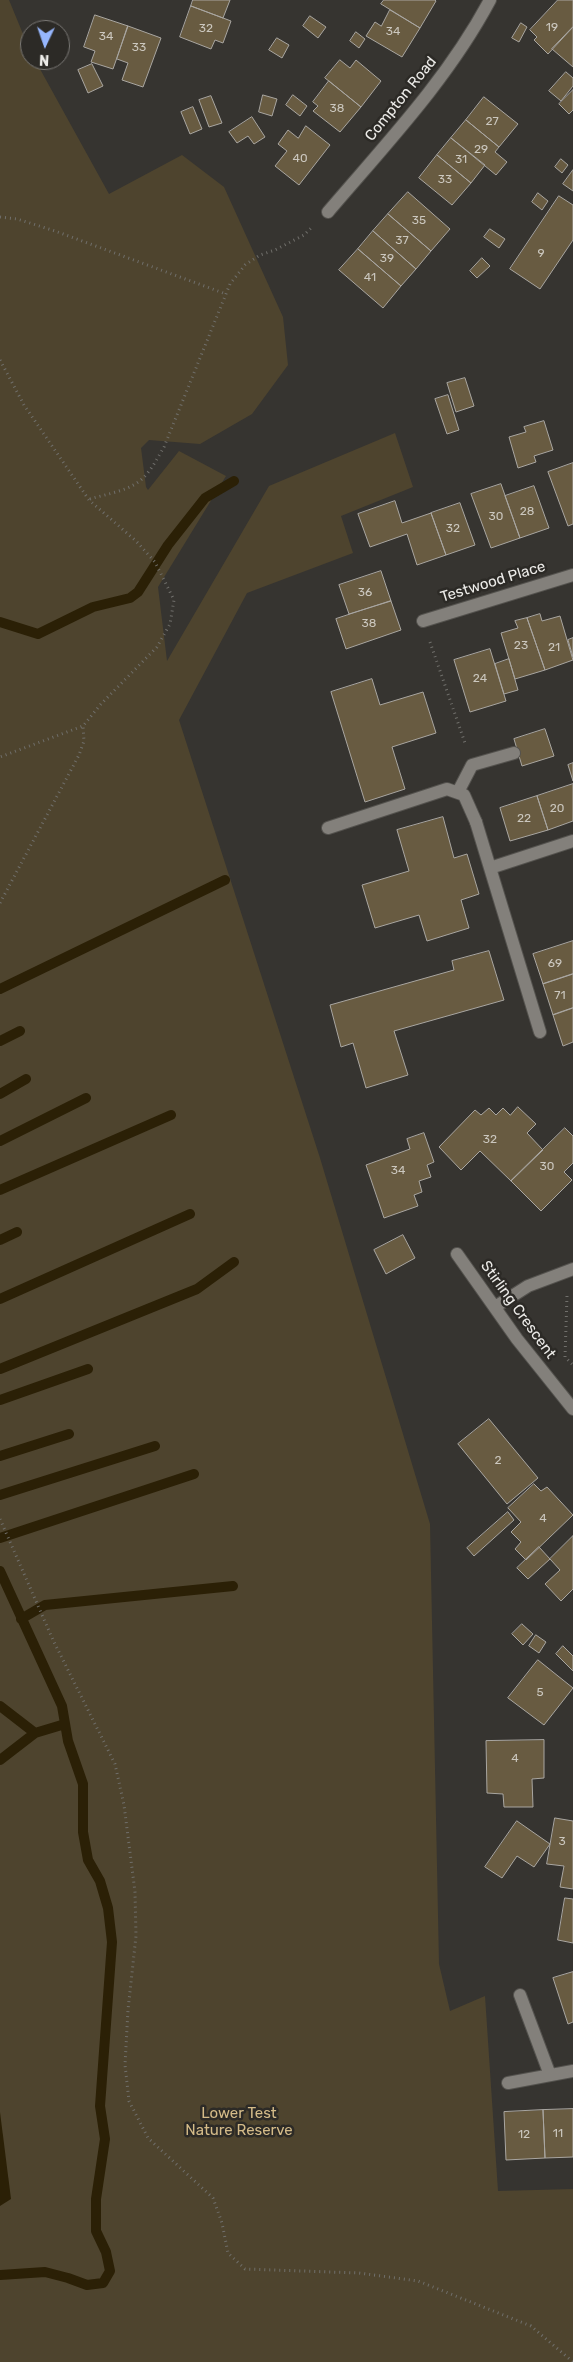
<!DOCTYPE html>
<style>
body{margin:0}
#map{position:relative;width:573px;height:2362px;overflow:hidden;background:#363430;font-family:Rubik,sans-serif}
canvas{display:block}
.north{position:absolute;left:20px;top:20px;width:50px;height:50px;box-sizing:border-box;background:#2c2a26;border:1px solid #797774;border-radius:50%;rotate:183deg;font-size:14px;font-weight:700;line-height:20px;text-align:center;color:#ecebe8}
.north::after{content:'';display:block;margin:auto;width:18px;height:22px;background:#96b6fd;clip-path:polygon(50% 0,100% 100%,50% 72%,0 100%)}
</style>
<div id="map">
<canvas width="573" height="2362"></canvas>
<div class="north">N</div>
</div>
<script>
const ctx = document.querySelector('canvas').getContext('2d');
ctx.lineJoin = 'round';
function fill(path, color) { ctx.fillStyle = color; ctx.fill(path, 'evenodd'); }
function strokePath(path, color, width, dash) { ctx.strokeStyle = color; ctx.lineWidth = width; ctx.lineCap = dash ? 'butt' : 'round'; ctx.setLineDash(dash || []); ctx.stroke(path); }
function label(font, color, halo, rows, align = 'center') {
  ctx.font = font + ' Rubik,sans-serif'; ctx.lineWidth = 5; ctx.setLineDash([]); ctx.textBaseline = 'middle'; ctx.strokeStyle = halo; ctx.fillStyle = color; for (const [text, x, y, turn = 0] of rows) {
    ctx.save(); ctx.translate(x, y); ctx.rotate((+turn || 0) * Math.PI / 180); ctx.textAlign = isNaN(turn) ? turn : align; if (halo) ctx.strokeText(text, 0, 0); ctx.fillText(text, 0, 0); ctx.restore();
  }
}
const green = new Path2D(`
 M0,0h9l21,51v9h5l74,134 73,-39 42,32 59,130 5,48 -36,49 -52,30 -51,-4 -8,8 5,39 2,3 31,-39 47,25 -68,111 9,74 102,-175 126,-53 18,54 -72,29 12,37 -106,40 -68,127 141,438 110,366 9,440 11,47 35,-15 13,195 75,-2v173h-573z`);
const water = new Path2D(`
 M0,2112l11,87 -11,7z`);
const stream = new Path2D(`
 M0,622l38,12 55,-27 37,-9 8,-6 30,-47 37,-47 29,-17
 M0,989l225,-109
 M0,1041l20,-10
 M0,1094l26,-15
 M0,1141l86,-43
 M0,1190l171,-75
 M0,1240l17,-8
 M0,1299l190,-85
 M0,1369l197,-80 37,-27
 M0,1400l88,-31
 M0,1456l69,-22
 M0,1495l155,-49
 M0,1538l194,-64
 M0,1571l62,135 6,35 15,43v48l5,28 12,21 8,27 4,34 -12,164 5,33 -9,60v32l10,21 4,19 -7,12 -16,2 -19,-7 -23,-6 -45,3
 M21,1619l24,-14 188,-19
 M0,1706l35,27
 M0,1760l35,-27 30,-9`);
const building = new Path2D(`
 M193,0h37l-7,18 -32,-12z
 M384,0h51l1,1 -16,27 -39,-24z
 M558,0h15v27l-25,27 -14,-14 3,-3 -7,-7z
 M191,6l40,15 -8,22 -8,-3 -4,9 -31,-12z
 M390,10l30,18 -18,29 -36,-21 9,-14 6,4z
 M95,15l33,11 -15,43 -22,-7 4,-11 -11,-4z
 M310,16l16,11 -8,11 -15,-12z
 M521,23l6,4 -8,15 -7,-4z
 M128,26l33,12 -18,49 -21,-7 6,-17 -11,-4z
 M573,27v40l-21,-18z
 M356,32l9,7 -6,9 -9,-7z
 M277,38l12,7 -7,13 -13,-8z
 M340,60l10,8 6,-8 25,21 -20,26 -36,-29z
 M92,64l11,22 -15,7 -10,-23z
 M566,72l7,6v8l-12,15 -12,-10z
 M329,81l32,26 -21,25 -27,-21 5,-5 -5,-4z
 M573,90v20l-4,4 -10,-10z
 M263,95l14,4 -5,17 -13,-4z
 M293,95l14,11 -7,10 -14,-11z
 M211,96l11,27 -13,4 -10,-27z
 M484,97l34,27 -19,23 -33,-27z
 M193,107l9,22 -12,5 -9,-22z
 M252,117l13,20 -11,7 -6,-8 -11,7 -8,-11z
 M466,120l33,27 -4,5 12,10 -11,13 -45,-37z
 M306,126l24,19 -31,40 -24,-19 12,-15 -9,-7 10,-14 10,8z
 M451,138l34,27 -14,18 -34,-28z
 M437,155l34,28 -19,22 -33,-27z
 M561,159l7,6 -6,8 -7,-6z
 M573,170v21l-10,-7z
 M408,192l42,37 -19,22 -43,-37z
 M538,193l10,8 -6,9 -10,-8z
 M559,196l14,9v35l-33,49 -30,-20z
 M388,214l43,37 -15,18 -43,-38z
 M490,229l15,10 -6,9 -15,-11z
 M373,231l43,38 -15,17 -43,-37z
 M358,249l43,37 -18,22 -44,-38z
 M482,258l8,8 -13,12 -7,-7z
 M465,378l9,28 -18,6 -9,-29z
 M448,395l11,35 -12,4 -12,-35z
 M544,421l9,29 -19,6 2,6 -18,6 -9,-31 17,-5 -2,-5z
 M573,463v61l-5,2 -20,-54z
 M501,484l19,54 -29,10 -20,-54z
 M534,486l15,42 -29,10 -15,-42z
 M395,501l7,22 29,-10 15,42 -29,10 -10,-31 -37,13 -12,-33z
 M460,503l15,42 -29,10 -15,-42z
 M381,571l10,30 -42,13 -10,-29z
 M391,601l10,29 -55,19 -10,-30z
 M540,614l2,7 18,-5 13,44 -28,10 -18,-52z
 M527,618l18,52 -30,9 -14,-46 17,-5 -3,-7z
 M573,638v19l-5,-17z
 M490,649l16,52 -36,11 -16,-52z
 M509,659l9,31 -14,4 -9,-30z
 M372,679l8,26 43,-13 13,41 -44,14 13,42 -40,13 -34,-110z
 M545,729l9,27 -32,10 -8,-27z
 M573,763v18l-5,-16z
 M573,784v37l-25,9 -11,-34z
 M537,796l11,34 -38,11 -10,-33z
 M443,817l11,41 13,-4 12,40 -18,6 8,28 -42,13 -8,-26 -44,13 -13,-43 47,-14 -12,-41z
 M573,941v33l-30,10 -10,-30z
 M489,951l15,49 -110,31 14,44 -42,13 -13,-45 -12,4 -11,-42 124,-35 -2,-9z
 M573,974v34l-20,7 -10,-31z
 M573,1008v34l-10,4 -10,-31z
 M518,1107l18,17 -9,9 16,17 -32,31 -31,-30 -19,19 -22,-23 36,-37 6,5 8,-7 7,7 7,-7 7,7z
 M565,1128l8,8v27l-9,9 8,8 -31,31 -30,-30z
 M424,1133l10,29 -7,3 4,12 -12,4 3,11 -8,3 4,11 -34,12 -18,-53 44,-16 -3,-10z
 M403,1235l12,23 -29,16 -12,-24z
 M489,1419l49,59 -31,26 -49,-60z
 M534,1484l7,7 6,-4 26,28 -47,45 -11,-11 6,-7 -10,-10 10,-10 -13,-14z
 M508,1512l6,8 -40,36 -7,-8z
 M573,1536v53l-12,12 -16,-17 15,-14 -10,-11z
 M539,1547l11,12 -22,20 -11,-11z
 M522,1624l11,10 -10,11 -11,-11z
 M536,1635l10,7 -7,11 -10,-7z
 M563,1646l10,10v15l-17,-17z
 M538,1660l35,28 -29,37 -36,-27z
 M544,1740v38l-12,1 1,28h-29l-1,-13 -16,-1 -1,-52z
 M555,1818l18,3v68l-13,-2 4,-21 -17,-2z
 M517,1821l33,23 -16,23 -17,-11 -15,22 -17,-11z
 M565,1898l8,1v44l-15,-3z
 M573,1972v50l-5,2 -15,-46z
 M573,2109v48l-28,1 -2,-48z
 M543,2110l2,48 -39,2 -2,-48z`);
const path = new Path2D(`
 M0,217l17,2 38,12 171,63
 M0,360l24,45 65,95 47,41 19,21 19,38 -4,24 -13,23 -56,57 -18,22 -83,31
 M90,499c16,-5 39,-8 52,-20 9,-8 16,-22 22,-32l66,-163 15,-19 15,-10 15,-5 29,-15 8,-8
 M430,642l35,101
 M0,903l79,-148 5,-14 -1,-15
 M567,1296l-2,61 8,8
 M0,1519l53,121 62,124 9,41 11,87 1,44 -8,74 -3,55 4,36 19,37 65,60 9,25 6,30 17,16 114,4 59,8 113,45 42,36`);
const service = new Path2D(`
 M458,792l14,-27 42,-12
 M328,828l119,-39 17,6 12,27`);
const minor = new Path2D(`
 M328,212c58,-68 120,-133 162,-212
 M423,621l150,-46
 M476,822l64,210
 M490,868l83,-27
 M457,1254l60,85 56,70
 M495,1307l33,-21 45,-17
 M520,1995l30,80
 M508,2083l65,-12`);
const numberNames = [
 ["19",552,28],
 ["32",206,29],
 ["34",393,32],
 ["34",106,37],
 ["33",139,48],
 ["38",337,109],
 ["27",492,122],
 ["29",481,150],
 ["40",300,159],
 ["31",461,160],
 ["33",445,180],
 ["35",419,221],
 ["37",402,241],
 ["9",541,254],
 ["39",387,259],
 ["41",370,278],
 ["28",527,512],
 ["30",496,517],
 ["32",453,529],
 ["36",365,593],
 ["38",369,624],
 ["23",521,646],
 ["21",554,648],
 ["24",480,679],
 ["20",557,809],
 ["22",524,819],
 ["69",555,964],
 ["71",560,996],
 ["32",490,1140],
 ["30",547,1167],
 ["34",398,1171],
 ["2",498,1461],
 ["4",543,1519],
 ["5",540,1693],
 ["4",515,1759],
 ["3",562,1842],
 ["11",558,2134],
 ["12",524,2135]
];
const streetNames = [
 ["Compton Road",401,99,-51],
 ["Testwood Place",493,582,-17],
 ["Stirling Crescent",518,1310,54]
];
const parkNames = [
 ["Lower Test",239,2114],
 ["Nature Reserve",239,2131]
];
fill(green, '#4e442e');
fill(water, '#2b2006');
strokePath(stream, '#2b2006', 10);
fill(building, '#685b41');
strokePath(building, '#a9a6a1', 1);
strokePath(service, '#54524e', 14);
strokePath(minor, '#54524e', 14);
strokePath(path, '#706f6b', 3, [1, 4]);
strokePath(service, '#83807b', 12);
strokePath(minor, '#83807b', 12);
label('12px', '#cbc7be', null, numberNames);
label('15px', '#ecebe8', '#2c2a26', streetNames);
label('15px', '#d4bb88', '#2c2a26', parkNames);
</script>
